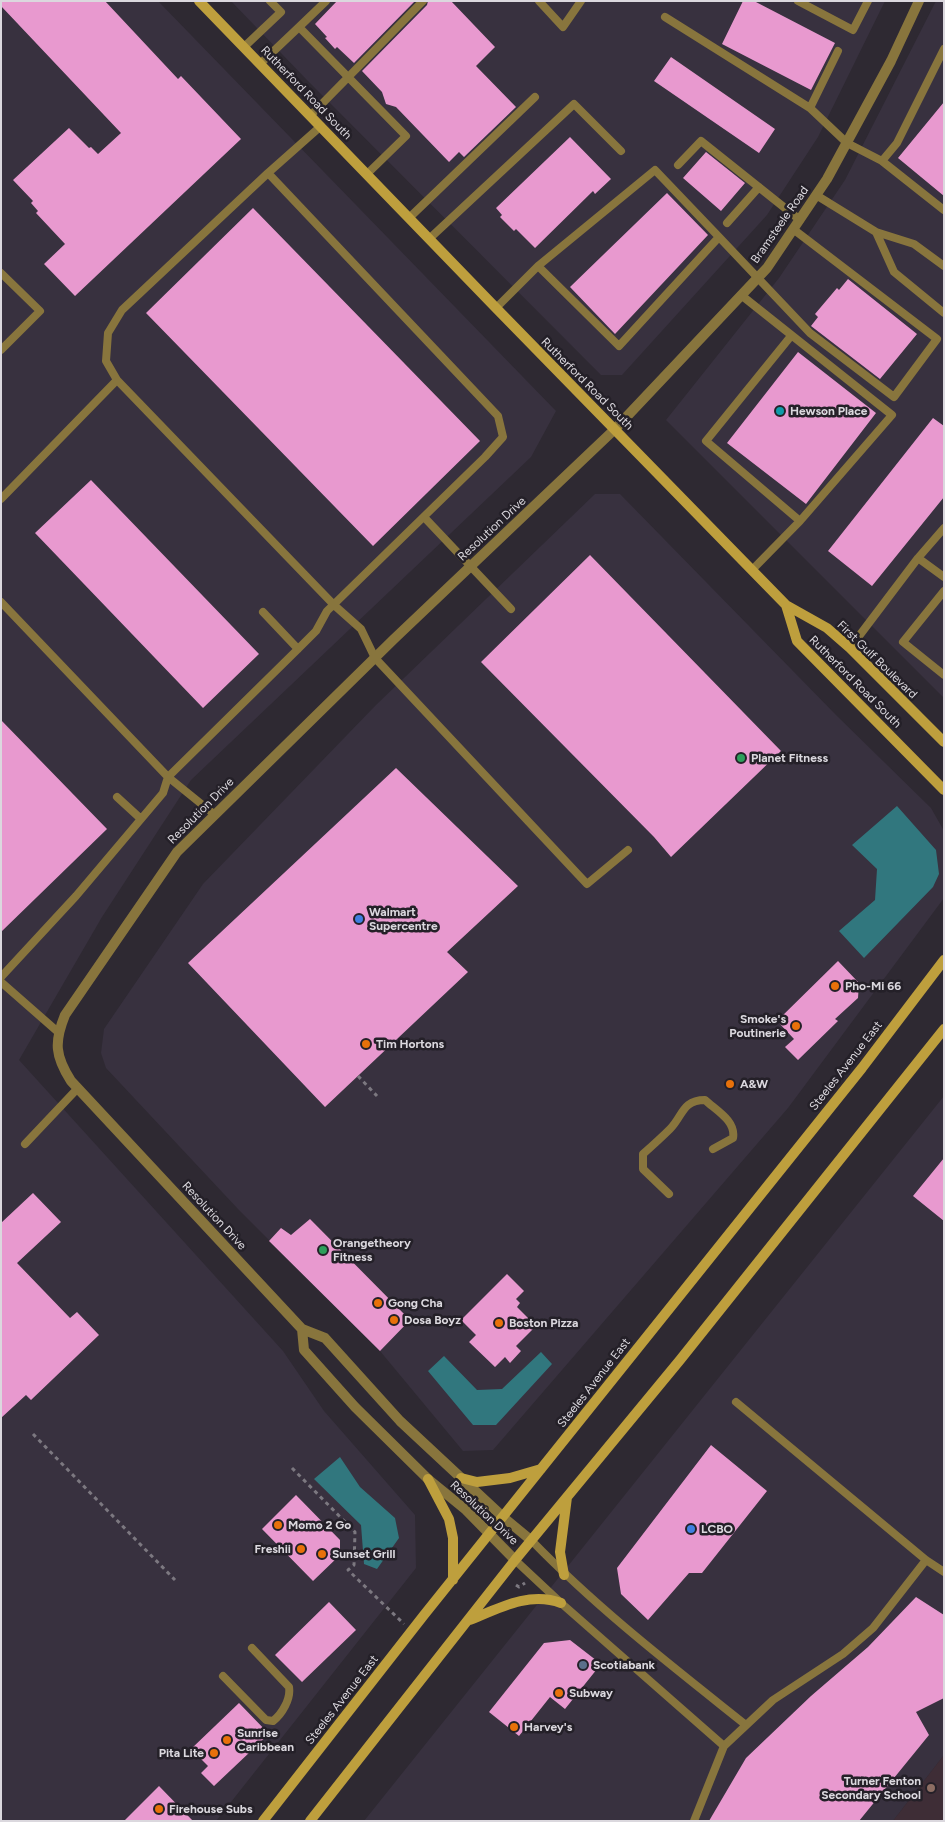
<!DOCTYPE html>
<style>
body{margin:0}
#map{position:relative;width:945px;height:1822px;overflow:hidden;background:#2e2932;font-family:Figtree,sans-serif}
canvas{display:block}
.frame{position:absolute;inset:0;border:2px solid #dbd8de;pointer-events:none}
</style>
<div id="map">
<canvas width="945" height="1822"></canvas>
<div class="frame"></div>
</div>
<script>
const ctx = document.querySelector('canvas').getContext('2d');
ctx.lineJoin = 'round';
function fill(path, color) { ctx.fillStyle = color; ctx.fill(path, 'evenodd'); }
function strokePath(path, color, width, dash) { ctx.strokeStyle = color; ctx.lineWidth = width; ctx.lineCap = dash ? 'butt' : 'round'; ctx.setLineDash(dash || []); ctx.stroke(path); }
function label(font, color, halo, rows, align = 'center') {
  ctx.font = font + ' Figtree,sans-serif'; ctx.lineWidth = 5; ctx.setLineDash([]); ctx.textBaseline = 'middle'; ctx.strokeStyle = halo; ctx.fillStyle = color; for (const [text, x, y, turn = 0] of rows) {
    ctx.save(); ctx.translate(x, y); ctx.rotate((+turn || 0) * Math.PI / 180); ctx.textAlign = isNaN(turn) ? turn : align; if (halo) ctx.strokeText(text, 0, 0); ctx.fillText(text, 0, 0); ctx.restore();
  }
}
const built = new Path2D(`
 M1,1h157l398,410 -25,46 -340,323 -89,137 -83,143 264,291 41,60 91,104 1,53 -200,253h-215z
 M231,1h654l-67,136 -51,78 -145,160h-21l-295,-296z
 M936,1h8v697l-278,-278 113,-142 66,-98z
 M595,494h25l216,221 95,93 13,23v67l-156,210 -295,342 -30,1 -83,-100 -142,-142 -132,-141 -5,-15 3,-24 99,-145 173,-179z
 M944,1096v659l-51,66h-529z`);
const education = new Path2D(`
 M944,1755v66h-51z`);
const water = new Path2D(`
 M897,806l39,44 3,24 -6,13 -69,71 -25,-27 36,-31 2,-31 -25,-24z
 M541,1352l11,12 -56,61h-23l-45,-54 16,-15 33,34 25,-1z
 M340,1457l20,30 35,31 4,20 -22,31 -13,-5 -3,-39 -47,-46z`);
const building = new Path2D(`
 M1,1h104l73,78 3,-3 60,63 -166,157 -31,-32 21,-20 -29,-31 2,-2 -7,-8 2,-2 -20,-21 56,-52 20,20 2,-1 7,7 23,-21 -120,-127z
 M337,1h78l-61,62 -17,-16 -2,2 -10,-11 2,-1 -12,-13z
 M428,1h23l44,46 -19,19 40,41 -52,50 -5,-5 -10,10 -53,-55 -10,-3 -4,-12 -20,-21 65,-66z
 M743,1h11l81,42 -24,47 -89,-46z
 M671,57l104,72 -16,24 -105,-72z
 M944,102v94l-46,-38z
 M570,137l41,42 -16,15 -2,-3 -58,57 -19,-19 -2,2 -14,-14 2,-2 -6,-7z
 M706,152l39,31 -24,28 -38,-33z
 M667,193l41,42 -93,99 -45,-47z
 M253,208l227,233 -107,105 -227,-233z
 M848,279l69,55 -37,45 -69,-53 7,-9 -3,-3 22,-26 2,2z
 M798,352l78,61 -70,91 -79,-61z
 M933,418l11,8v71l-72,89 -44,-35z
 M91,480l168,174 -56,54 -168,-175z
 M590,555l191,196 -110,106 -17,-20 -173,-175z
 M1,720l106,109 -106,103z
 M396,768l122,118 -71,66 21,20 -143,135 -137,-144z
 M838,961l21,22 -1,15 -23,21 3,2 -40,39 -13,-13 9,-8 -17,-18z
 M944,1158v63l-31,-25z
 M33,1193l28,29 -44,41 53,55 7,-6 22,23 -68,65 -5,-5 -25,23v-195z
 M310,1219l100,101 -30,31 -111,-110 12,-13 10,7z
 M507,1274l17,17 -8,8 4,4 -3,4 19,19 -20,20 5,5 -11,12 -5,-6 -10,10 -26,-25 7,-7 -15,-15z
 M711,1445l56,46 -65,82h-13l-41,47 -27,-26 -4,-26z
 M296,1495l44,45v15l-27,26 -51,-52z
 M916,1597l28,18v83l-28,14 13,23 -70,86h-150l37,-63 65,-62 57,-49z
 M329,1602l27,28 -54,52 -27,-27z
 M570,1640l31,24 -36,45 -15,-12 -31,39 -30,-24 55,-69z
 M239,1703l30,31 -55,52 -13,-13 7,-7 -17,-17z
 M159,1786l34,35h-69z`);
const path = new Path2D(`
 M358,1076l19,20
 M33,1434l142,146
 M292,1468l63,64 -1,33 -6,5 56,54
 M516,1585l3,2 6,-4`);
const lane = new Path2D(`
 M539,1l24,26 18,-26
 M798,1l55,29 15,-29
 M665,17l145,91 37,35 35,18 62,49
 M299,27l27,-26
 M244,47l37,-35 -11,-11
 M260,64l39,-37 107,109 -39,38
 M810,108l28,-57
 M310,116l113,-115
 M882,161l15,-18 47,-94
 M678,165l23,-24 99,79
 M816,195l60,37 38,12 30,22
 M409,218l126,-121
 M727,223l32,-36
 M876,232l18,40 50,41
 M719,237l91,96 84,64 43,-58 -144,-110
 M429,239l145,-135 47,47
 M1,273l39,38 -39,39
 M741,295l151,120 -92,106 -48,49
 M496,308l42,-42 117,-96 64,67 -100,109 -81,-80
 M791,336l-85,105 94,80
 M117,380l-11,-19 2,-28 14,-23 146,-137
 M1,499l116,-119 217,225 27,24 14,29 212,226 41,-34
 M424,517l87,92
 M918,558l26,19
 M944,591l-41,51 41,33
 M1,602l167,175 47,38
 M263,612l35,37
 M850,648l68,-90 26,-30
 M117,797l24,22
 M1,977l75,-81 87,-103 5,-16 130,-128 18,-18 11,-20 158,-154 18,-20 -5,-21 -230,-243 53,-47
 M1,982l57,50
 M25,1144l53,-56
 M669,1194l-26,-25v-15c9,-8 18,-16 27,-25 13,-13 12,-29 35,-29 12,11 31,21 28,38l-20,11
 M736,1402l190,158 18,12
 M532,1541c66,68 140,125 214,184
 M515,1560l46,43 163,143
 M223,1676l43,44 7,1c9,-7 18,-22 16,-34l-37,-39
 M694,1821l30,-75 49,-46 70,-46 30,-26 53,-68`);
const street = new Path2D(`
 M302,1329l2,21 51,57 73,72 38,31 49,50
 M532,1541l-29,-24 -103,-96 -75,-83 -23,-9 -231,-248c-16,-25 -17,-39 -6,-66l112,-163 217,-213 221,-210 152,-161 60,-89 64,-118 28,-60`);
const secondary = new Path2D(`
 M199,1l297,307 290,297 11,36 147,149
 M786,605l41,23 23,20 94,94
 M461,1478l16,4 33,-4 31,-9
 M428,1479l21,40 4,19v42
 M564,1575l-4,-23 7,-55
 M470,1620c29,-12 60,-29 91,-17
 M263,1821l161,-206 438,-547 82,-108
 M310,1821l205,-261 165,-200 264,-331`);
const markers = [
 [780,411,5,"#0f9aa8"],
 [741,758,5,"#2e9e5b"],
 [359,919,5,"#3f7fe0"],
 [835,986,5,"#e8710a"],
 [796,1026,5,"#e8710a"],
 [366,1044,5,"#e8710a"],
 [730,1084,5,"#e8710a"],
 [323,1250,5,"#2e9e5b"],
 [378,1303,5,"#e8710a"],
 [394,1320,5,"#e8710a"],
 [499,1323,5,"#e8710a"],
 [278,1525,5,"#e8710a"],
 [691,1529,5,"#3f7fe0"],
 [301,1549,5,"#e8710a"],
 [322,1554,5,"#e8710a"],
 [583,1665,5,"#5c6f8a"],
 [559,1693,5,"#e8710a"],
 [514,1727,5,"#e8710a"],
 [227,1740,5,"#e8710a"],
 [214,1753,5,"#e8710a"],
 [931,1788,5,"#8d6e63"],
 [159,1809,5,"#e8710a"]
];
const streetNames = [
 ["Rutherford Road South",306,93,46],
 ["Bramsteele Road",780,225,-55],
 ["Rutherford Road South",587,384,45],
 ["Resolution Drive",492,529,-43],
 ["First Gulf Boulevard",877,660,44],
 ["Rutherford Road South",855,682,45],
 ["Resolution Drive",201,811,-45],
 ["Steeles Avenue East",846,1066,-52],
 ["Resolution Drive",214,1216,47],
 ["Steeles Avenue East",594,1383,-52],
 ["Resolution Drive",484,1513,43],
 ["Steeles Avenue East",342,1700,-52]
];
const poiNames = [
 ["Hewson Place",790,411],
 ["Planet Fitness",751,758],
 ["Walmart",369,912],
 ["Supercentre",369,926],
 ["Pho-Mi 66",845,986],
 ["Smoke's",786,1019,"right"],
 ["Poutinerie",786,1033,"right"],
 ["Tim Hortons",376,1044],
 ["A&W",740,1084],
 ["Orangetheory",333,1243],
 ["Fitness",333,1257],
 ["Gong Cha",388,1303],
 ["Dosa Boyz",404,1320],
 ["Boston Pizza",509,1323],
 ["Momo 2 Go",288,1525],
 ["LCBO",701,1529],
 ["Freshii",291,1549,"right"],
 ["Sunset Grill",332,1554],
 ["Scotiabank",593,1665],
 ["Subway",569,1693],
 ["Harvey's",524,1727],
 ["Sunrise",237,1733],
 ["Caribbean",237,1747],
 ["Pita Lite",204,1753,"right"],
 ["Turner Fenton",921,1781,"right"],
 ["Secondary School",921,1795,"right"],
 ["Firehouse Subs",169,1809]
];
fill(built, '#38313f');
fill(education, '#3e2d36');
fill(water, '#31777e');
fill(building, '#e899cf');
strokePath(path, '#7c7880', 3, [4, 4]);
strokePath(lane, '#88753d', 8);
strokePath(street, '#88753d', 10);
strokePath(secondary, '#be9f3d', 10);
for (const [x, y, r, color] of markers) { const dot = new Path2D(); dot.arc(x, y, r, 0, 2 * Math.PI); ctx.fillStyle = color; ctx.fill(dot); strokePath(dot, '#242028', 2); }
label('12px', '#dbd8de', '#242028', streetNames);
label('bold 12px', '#dbd8de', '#242028', poiNames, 'left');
</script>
